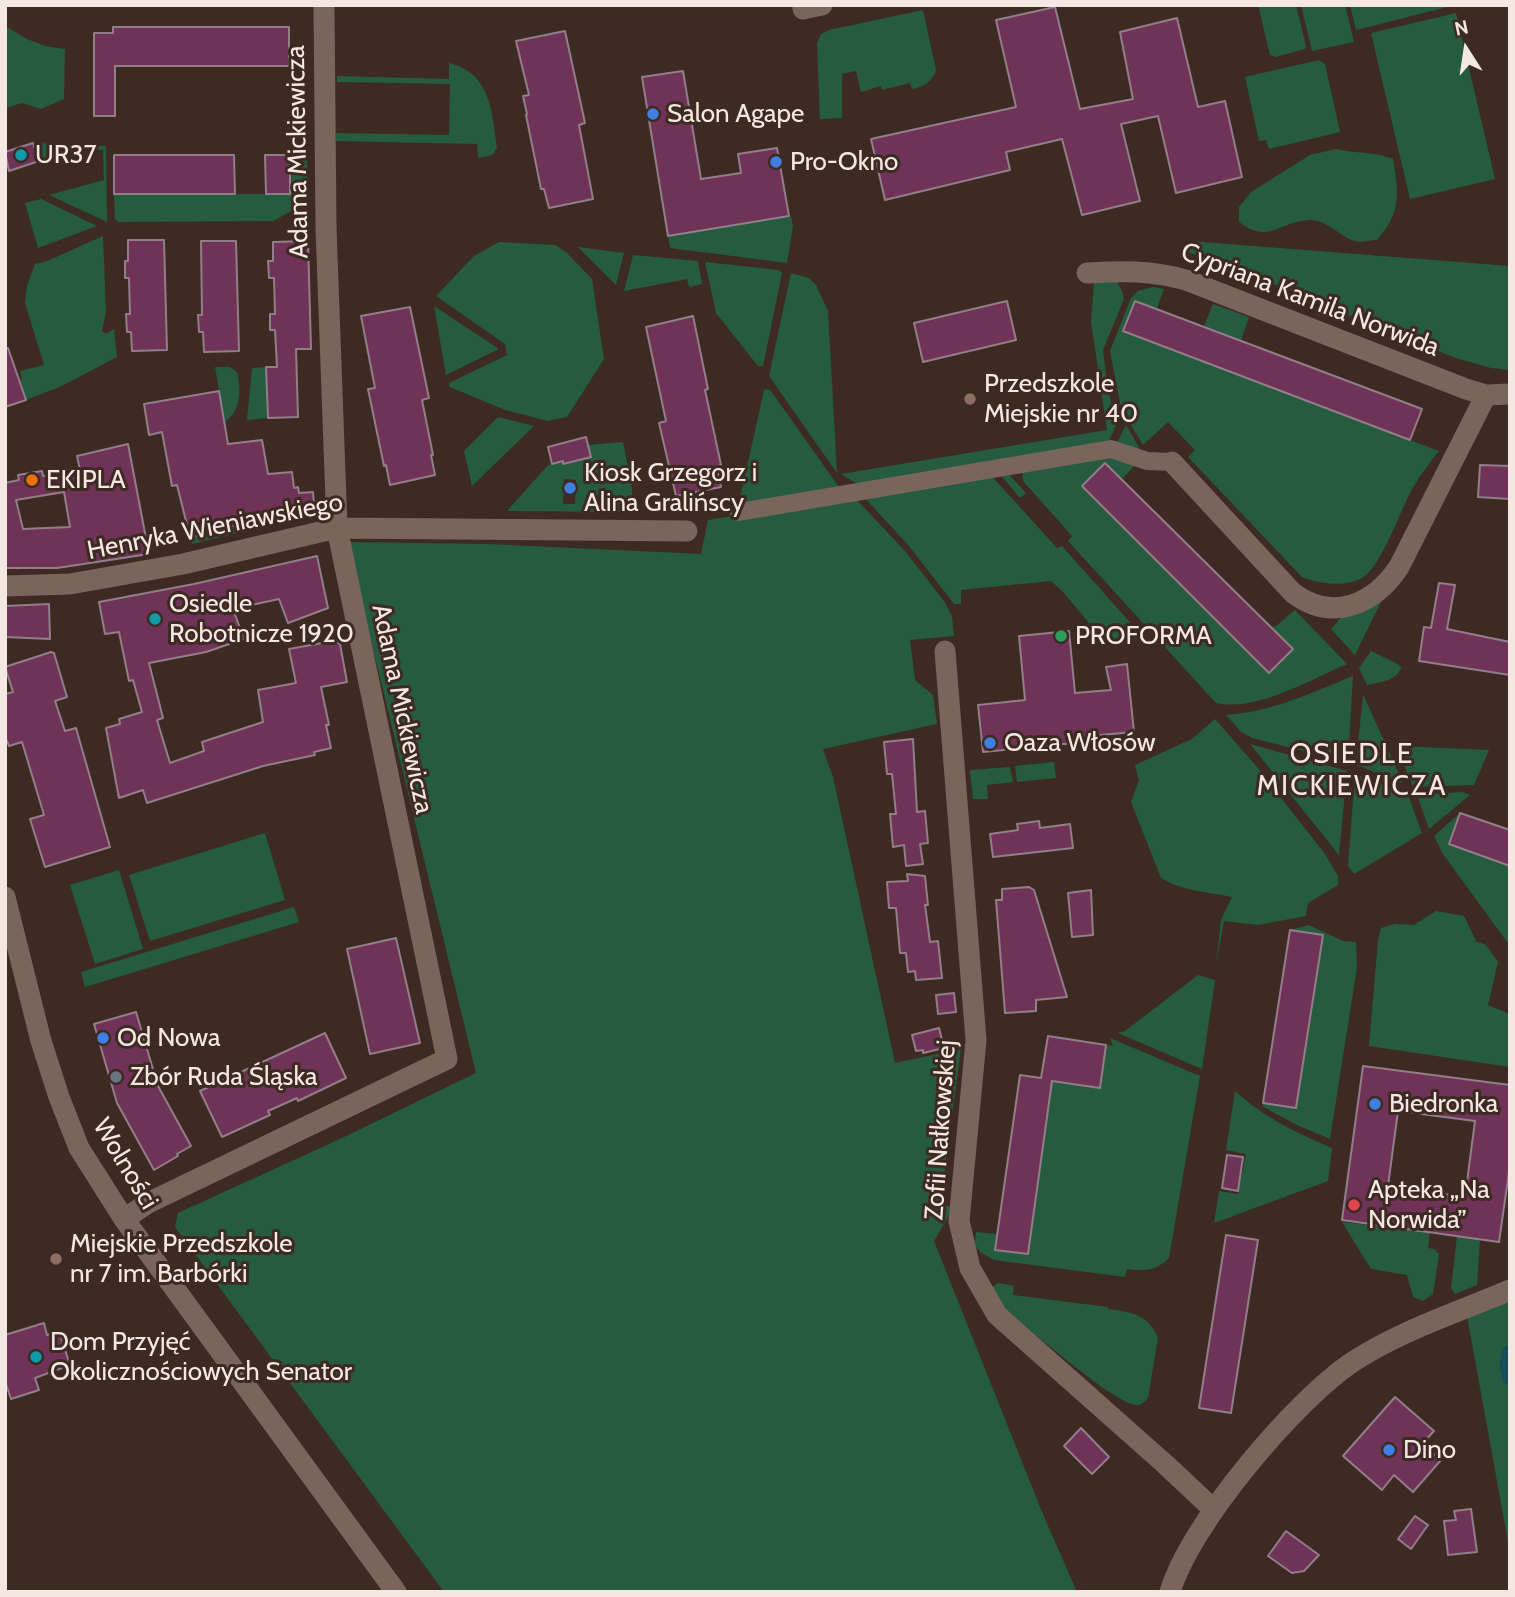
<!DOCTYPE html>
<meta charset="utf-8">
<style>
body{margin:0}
#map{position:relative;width:1515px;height:1597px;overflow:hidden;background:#3d2a23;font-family:Cabin,sans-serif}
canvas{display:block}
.frame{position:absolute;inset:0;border:7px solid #f5e8e3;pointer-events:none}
.north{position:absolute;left:1431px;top:14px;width:70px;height:70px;-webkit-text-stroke:5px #3d2a23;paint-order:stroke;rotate:348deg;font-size:19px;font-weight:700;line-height:28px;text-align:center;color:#f5e8e3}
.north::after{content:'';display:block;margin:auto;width:24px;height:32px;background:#f5e8e3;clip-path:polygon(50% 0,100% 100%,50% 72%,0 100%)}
</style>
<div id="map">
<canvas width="1515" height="1597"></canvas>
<div class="frame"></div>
<div class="north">N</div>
</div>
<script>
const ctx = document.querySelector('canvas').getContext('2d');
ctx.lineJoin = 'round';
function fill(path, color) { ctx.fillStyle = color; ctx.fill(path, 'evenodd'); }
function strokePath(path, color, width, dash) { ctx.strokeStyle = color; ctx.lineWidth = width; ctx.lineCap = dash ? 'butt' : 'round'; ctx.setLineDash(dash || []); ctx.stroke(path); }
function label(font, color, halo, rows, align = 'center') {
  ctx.font = font + ' Cabin,sans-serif'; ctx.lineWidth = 6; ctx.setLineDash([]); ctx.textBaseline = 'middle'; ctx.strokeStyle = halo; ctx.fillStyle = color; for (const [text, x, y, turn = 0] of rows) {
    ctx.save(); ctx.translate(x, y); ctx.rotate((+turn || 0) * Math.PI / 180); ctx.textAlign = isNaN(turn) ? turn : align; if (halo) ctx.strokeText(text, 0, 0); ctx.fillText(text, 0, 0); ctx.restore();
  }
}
const green = new Path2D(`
 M1258,5h38l10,41 -1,3 -29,8 -6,-2z
 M1301,5h44l9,37 -42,9z
 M1350,5h105l-99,25z
 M923,10l13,60c-3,11 -12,17 -24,19l-2,-6 -28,7 -1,-4 -20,6 -5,-21 -14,3v44l-22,1 -3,-75 4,-10 8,-4z
 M1456,13l39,166 -85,20 -39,-166z
 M5,26l22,13 18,7 20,3 -1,50 -23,10 -19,-6 -17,5z
 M1319,60l6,4 15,68 -71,17 -3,-9 -7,1 -14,-64z
 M449,63c42,10 43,49 48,85l-5,7 -14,3 -1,-14 -141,-3v-8l113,2 1,-51 -113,-2v-6l112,3z
 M33,143l73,3 1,76 -58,-27 55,-15 -1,-30h-22l-42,12z
 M1336,149c20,5 38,2 57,10 6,34 8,54 -16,81 -6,0 -16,3 -22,1 -15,-4 -28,-21 -44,-21 -33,1 -41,25 -72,2v-15l12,-15 59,-37z
 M290,155l17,4 1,43 -35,19 -154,1 -4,-3 -1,-25h176z
 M41,199l56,27 -59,22 -13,-45z
 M791,216l2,10 -6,37 -117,-15 -2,-12z
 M103,236l3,76 -4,19 4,3 8,-5 3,28 -55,29 -36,14 -7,-19 3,-2 -2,-8 24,-6 -19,-62 2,-17 8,-22 10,-2z
 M1189,241l321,25v104l-19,-2 -35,-10 -99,-39 -35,-17 -137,-51z
 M499,242l56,3 11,7 26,27 12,80 -37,58 -19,4 -43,-11 -55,-23 -1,-4 58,-28 -2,-11 -69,-48 38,-40z
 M578,247l46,6 -8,32z
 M633,255l65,6 4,23 -13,3 -2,-8 -63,12z
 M705,262l74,8 3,3 -19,93h-5l-42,-53z
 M791,273l18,5 7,7 12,26 9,162 -68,-97z
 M1116,280l6,11 2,8 -21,51 5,41 9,32 -9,20 -247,43 -20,-12 266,-44 -16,-108 3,-40z
 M1153,287l11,2 -7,19 -22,-7 -12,30 316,120c-9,11 -18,23 -25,35 -13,21 -33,84 -54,93 -17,8 -41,5 -58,-2l-114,-120 7,-7 -27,-28 -25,23 -22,-37 -11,-57 21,-53 7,-7z
 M1213,304l36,13 -8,23 -37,-14z
 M434,306l65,43 -53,26z
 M215,367h15l7,5c4,19 5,37 -12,50z
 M266,367l2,51 -21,2 5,-52z
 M768,389l3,2 70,99 -93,15 -9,-2 25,-113z
 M498,417l36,9 -62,60 -8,-35z
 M1126,425l14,24 -2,2 -22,-6z
 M623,442l9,46v24l-125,-1 41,-46 43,-8 -3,-12zM564,479l12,1 -1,24h-12z
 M1099,454l40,7 -17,18 -17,-15 45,90 119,119 24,-24 -22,-22 5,-1 19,-16 52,54c-38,16 -90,48 -131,39l-148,-162 4,-5 -49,-55 -1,-14z
 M1005,470l21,23 -6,5 -23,-27z
 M988,472l69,76 5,-2 82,92 -40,3 -40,-48 -13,-12 -90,9v14h-7l-45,-58 -47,-51z
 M849,497h5l51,54 39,50 8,15 2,20 -44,4 5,40 18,15 4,29 -114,25 10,28 62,286 66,-14 -21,156 14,2 -20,34 108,271 35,80h-633l-269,-365 3,-14 162,-74 136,-66 -129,-531 141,2 213,10 7,-34z
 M254,522l1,7 -63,15 -2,-7z
 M1382,600l-27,55 -24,-26 13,-15z
 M1371,651l25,12 5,4c-3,14 -22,15 -34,18l-8,-17z
 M1353,676l-5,86 -96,-24 -11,-6 -15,-17c45,-3 85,-22 127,-39z
 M1363,694l40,89 -47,-18z
 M1215,719l42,48 68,87 13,22v9l-30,18 -2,13 -48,9 -34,-4 -8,44 5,-45 11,-23c-24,-5 -50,-6 -71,-19l-30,-76 8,-22 -4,-15 57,-26z
 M1250,744l97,27 -8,84z
 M1396,746l93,4 -15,35 -61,2z
 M1054,762l2,16 -39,4 -2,-16z
 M1010,767l3,15 -26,3 1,14h-15l-3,-29z
 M1355,774l52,18 15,41 -68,41 -6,-8z
 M1462,792l8,3 -41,34 -12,-34z
 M1460,813l-11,31 61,22v80l-67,-92 -9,-18z
 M265,833l20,67 -135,41 -21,-66z
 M119,870l24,79 -48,15 -25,-79z
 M294,907l5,15 -214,65 -4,-15z
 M1436,911l28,5 12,25 10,4 12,17 -10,43 22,9v53l-141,-21 9,-106 3,-12 14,-4 19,1z
 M1309,925l34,16 13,1 1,25 -27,172 -33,-14 -35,-19 43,-56 18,-115 -33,-5z
 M1198,975l17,5 -13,89 -84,-36 7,-2z
 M1110,1038l90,38 -31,182c-13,13 -24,13 -42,11l-2,8 -131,-17 -14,-8 -5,-7 1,-13 22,2 -2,16 32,4 24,-173 47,7 7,-43 7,1z
 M1235,1091c30,27 60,41 97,57l-4,33 -114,42 5,-32 19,3 8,-40 -20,-4z
 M1342,1222l88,10 -2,16 6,1 5,5 -6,40 -10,7 -10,-4 -6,-22 -36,-6z
 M1457,1236l23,3 -3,46 -22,9 -4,-6z
 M998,1283l16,3 -1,9 95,12v2c23,3 40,5 50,29l-10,60c-4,4 -7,8 -13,7 -23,-3 -116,-85 -140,-104l-7,-11z
 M1510,1298v255l-43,-237z`);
const water = new Path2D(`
 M1510,1344v41l-6,-1 -5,-18 4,-18z`);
const building = new Path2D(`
 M1055,7l25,102 53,-10 -13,-67 57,-14 21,89 27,-6 17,76 -66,16 -18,-77 -37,8 19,77 -58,14 -20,-76 -56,13 4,18 -125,30 -14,-61 145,-32 -20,-87z
 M113,27h176v39h-174v50h-21v-83h19z
 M565,31l20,92 -6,2 14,74 -44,9 -5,-19h-3l-15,-74 1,-1 -4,-18 6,-1 -13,-54z
 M683,71l18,108 40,-6 -3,-19 39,-6 12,68 -121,20 -26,-159z
 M33,143l6,18 -30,10 -4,-19z
 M114,155h120l1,39h-121z
 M265,155h25v39h-24z
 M128,240h36l3,110 -35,1 -1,-19h-4l-1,-18h4l-1,-36h-4v-17h3z
 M201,241h35l3,110 -35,1 -1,-20h-4l-1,-17h4z
 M308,241l3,108h-15l2,68 -30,1 -2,-51h11l-2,-37h-5v-16h5l-1,-36h-5l-1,-17h5v-19z
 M1007,301l9,39 -93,22 -9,-39z
 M1135,301l287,108 -12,31 -287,-109z
 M410,307l19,91 -7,2 11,55h-2l4,20 -45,10 -4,-20 -2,1 -16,-77 7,-1 -14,-72z
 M693,316l15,73 -3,1 16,75 -4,1 4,21 -45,9 -17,-73 7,-2 -20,-94z
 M5,348h3l18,52 -21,7z
 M219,391l9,53 34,-4 6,34 24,-2 2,16 4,-1 1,6 14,-1 2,23 -51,3 -74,19 -13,-52 -5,1 -10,-54 -13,3 -5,-31z
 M586,437l5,20 -28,7v-3l-11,3 -4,-17z
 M128,444l21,110 -92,14h-52v-85l14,-3 -1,-5 24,-4 1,5 37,-6 -3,-14zM64,492l6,35 -47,2 -7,-29z
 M1105,463l188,186 -24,24 -187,-187z
 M1480,465l30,1v33l-32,-2z
 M317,556l11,52 -40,15 -9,-24 -46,10 11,30 -38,13 -57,11 14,55 -6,2 13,43 34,-12 -2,-9 61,-20 -5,-32 38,-7 -7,-34 44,-8 7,3 7,38 -26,5 8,38h-3l5,23 -17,4 1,3 -52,11 -116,37 -4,-13 -24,8 -13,-70 14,-4 -1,-5 23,-7 -9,-32 -4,1 -10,-49 -14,2 -6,-32 95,-18z
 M1439,583l16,2 -8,44 63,13v33l-91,-14 5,-34 7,1z
 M49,604l1,35 -45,-2v-31z
 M1069,631l6,62 36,-3 -5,-23 21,-3 7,68 -67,6 1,6h-8v5l-25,1v-3l-52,5 -5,-47 47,-5 -6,-64z
 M51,652l3,1 13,44 -12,4 10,30 11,-3 34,119 -65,20 -15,-48 14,-4 -22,-73 -13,4 -4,-10v-42l8,-2 -8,-25z
 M913,739l4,73 8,-1 3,32 -8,1 3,20 -17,2 -2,-21 -11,2 -3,-33h6l-4,-40h-5l-3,-32z
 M1460,813l50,17v36l-61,-22z
 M1039,821l1,7 30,-4 3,24 -80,9 -3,-23 28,-4 -1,-6z
 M907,874l18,2 3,29h-3l5,37 8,-1 4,37 -26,2 -1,-9 -7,1 -2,-19h-6l-4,-45h-7l-2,-26 21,-1z
 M1029,887l5,3 33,107 -31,3v11l-31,2 -9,-113h6v-11z
 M1091,890l2,45 -21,2 -4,-44z
 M1290,930l33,5 -27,173 -33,-5z
 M396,938l24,105 -50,11 -23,-105z
 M954,993l2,19 -18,2 -2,-19z
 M136,1012l22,74 33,60 -14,8 1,2 -24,14 -37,-67 -23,-79z
 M939,1028l5,20 -21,5v-3l-7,1 -4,-16z
 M325,1033l21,45 -48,23 -1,-3 -29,13 2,4 -48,22 -22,-46z
 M1048,1036l58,9 -6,43 -48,-7 -24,173 -33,-4 25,-175 21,3z
 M1363,1066l147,19v80l-11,77 -157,-22zM1398,1111l77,10 -10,76 -77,-11z
 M1227,1155l16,2 -5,34 -16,-3z
 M1226,1235l32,5 -27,173 -32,-5z
 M44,1323l3,12 12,-4 11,34 -35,13 4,12 -28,9 -6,-18v-46z
 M1395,1397l39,34 -12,13 19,16 -28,32 -19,-17 -12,15 -39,-34z
 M1081,1428l28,29 -17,17 -28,-28z
 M1471,1509l6,43 -29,3 -4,-34 12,-1 -2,-9z
 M1415,1516l13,9 -17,24 -13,-10z
 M1286,1531l33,24 -15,16 -12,2 -24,-17z`);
const pedestrian = new Path2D(`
 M739,512l372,-63 36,12 25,1`);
const minor = new Path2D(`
 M803,5v4l19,-4
 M1087,273c37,-2 63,-3 99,7l280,109 20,6 24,-1
 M1172,462l121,131c40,30 81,11 106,-26l87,-172
 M5,586l65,-2 113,-20 154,-36 350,3
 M945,651l31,389 -17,181 11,47 27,47 168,149 49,46
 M124,1219l24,-16 299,-144 -110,-531 -11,-300 -2,-223
 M1170,1592c20,-68 125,-192 184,-231 48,-31 104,-49 156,-71`);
const tertiary = new Path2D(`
 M5,897l36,144 18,56 20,51 45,71 272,373`);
const markers = [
 [653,114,7,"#3f7fe0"],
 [21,155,7,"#0f9aa8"],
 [776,162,7,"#3f7fe0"],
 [970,399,7,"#8d6e63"],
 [32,480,7,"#e8710a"],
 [570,488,7,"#3f7fe0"],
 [155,619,7,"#0f9aa8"],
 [1061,636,7,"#2e9e5b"],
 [990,743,7,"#3f7fe0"],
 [103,1038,7,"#3f7fe0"],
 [116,1077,7,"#6b7280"],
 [1375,1104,7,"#3f7fe0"],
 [1354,1205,7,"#e0444e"],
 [56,1259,7,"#8d6e63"],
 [36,1357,7,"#0f9aa8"],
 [1389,1450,7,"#3f7fe0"]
];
const poiNames = [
 ["Salon Agape",667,114],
 ["UR37",35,155],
 ["Pro-Okno",790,162],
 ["Przedszkole",984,384],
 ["Miejskie nr 40",984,414],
 ["Kiosk Grzegorz i",584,473],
 ["Alina Gralińscy",584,503],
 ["EKIPLA",46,480],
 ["Osiedle",169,604],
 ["Robotnicze 1920",169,634],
 ["PROFORMA",1075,636],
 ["Oaza Włosów",1004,743],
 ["Od Nowa",117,1038],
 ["Zbór Ruda Śląska",130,1077],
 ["Biedronka",1389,1104],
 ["Apteka „Na",1368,1190],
 ["Norwida”",1368,1220],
 ["Miejskie Przedszkole",70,1244],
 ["nr 7 im. Barbórki",70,1274],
 ["Dom Przyjęć",50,1342],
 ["Okolicznościowych Senator",50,1372],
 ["Dino",1403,1450]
];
const streetNames = [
 ["Adama Mickiewicza",298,152,-91],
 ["Cypriana Kamila Norwida",1310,300,21],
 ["Henryka Wieniawskiego",215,527,-11],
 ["Adama Mickiewicza",402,709,78],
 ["Zofii Nałkowskiej",941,1130,-86],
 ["Wolności",125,1164,59]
];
const neighbourhoodNames = [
 ["OSIEDLE",1352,755],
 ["MICKIEWICZA",1352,787]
];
fill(green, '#255c3f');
fill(water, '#174f58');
fill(building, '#6f3358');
strokePath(building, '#927d88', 2);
strokePath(pedestrian, '#7a655c', 18);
strokePath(minor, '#7a655c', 21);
strokePath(tertiary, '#7a655c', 21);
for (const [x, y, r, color] of markers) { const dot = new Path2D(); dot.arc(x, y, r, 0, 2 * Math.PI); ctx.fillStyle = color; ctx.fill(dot); strokePath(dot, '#3d2a23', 2.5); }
label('26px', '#f5e8e3', '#3d2a23', poiNames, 'left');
label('26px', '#f5e8e3', '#3d2a23', streetNames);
ctx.letterSpacing = '2px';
label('28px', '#f5e8e3', '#3d2a23', neighbourhoodNames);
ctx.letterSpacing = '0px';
</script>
